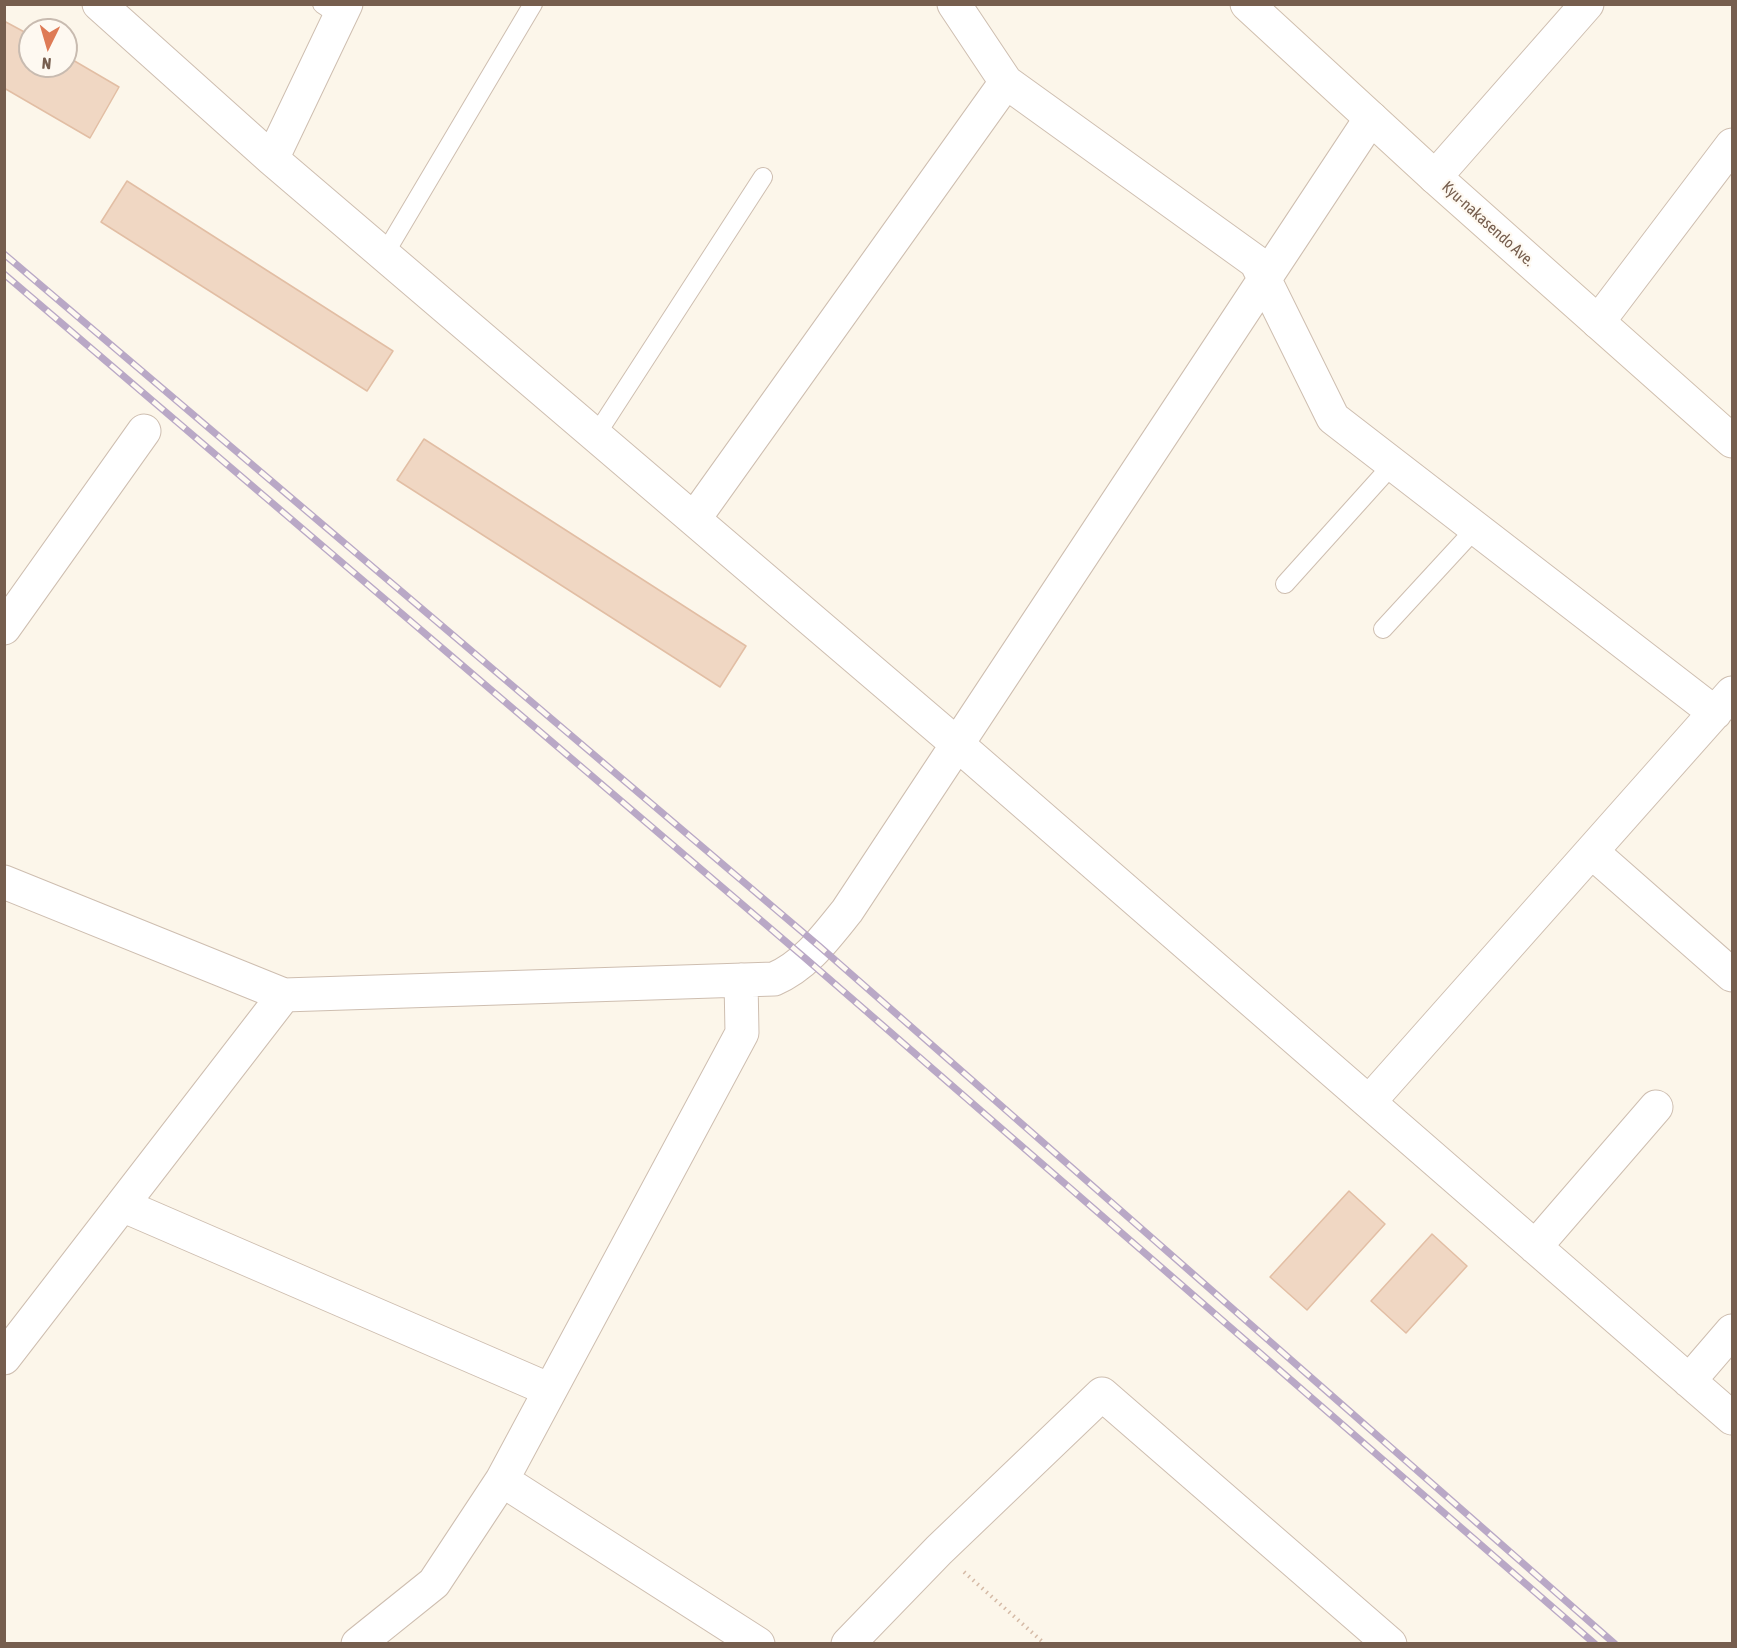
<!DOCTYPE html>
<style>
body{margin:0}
#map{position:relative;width:1737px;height:1648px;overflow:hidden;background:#fcf6ea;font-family:"Asap Condensed",sans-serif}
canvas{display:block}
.frame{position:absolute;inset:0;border:6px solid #765e4e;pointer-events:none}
.north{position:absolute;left:18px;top:18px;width:60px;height:60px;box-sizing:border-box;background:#fef9f1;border:2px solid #c8bbb0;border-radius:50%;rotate:185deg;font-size:16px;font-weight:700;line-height:24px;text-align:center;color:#765e4e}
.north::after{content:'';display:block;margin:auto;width:21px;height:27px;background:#de7b56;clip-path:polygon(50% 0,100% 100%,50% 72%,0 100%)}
</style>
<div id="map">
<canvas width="1737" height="1648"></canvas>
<div class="frame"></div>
<div class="north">N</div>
</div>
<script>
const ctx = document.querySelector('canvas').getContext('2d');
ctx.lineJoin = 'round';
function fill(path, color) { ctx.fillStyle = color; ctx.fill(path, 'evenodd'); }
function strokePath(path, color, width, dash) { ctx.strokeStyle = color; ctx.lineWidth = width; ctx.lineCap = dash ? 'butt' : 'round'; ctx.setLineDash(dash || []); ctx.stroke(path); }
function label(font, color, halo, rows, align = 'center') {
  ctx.font = font + ' "Asap Condensed",sans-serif'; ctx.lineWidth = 4.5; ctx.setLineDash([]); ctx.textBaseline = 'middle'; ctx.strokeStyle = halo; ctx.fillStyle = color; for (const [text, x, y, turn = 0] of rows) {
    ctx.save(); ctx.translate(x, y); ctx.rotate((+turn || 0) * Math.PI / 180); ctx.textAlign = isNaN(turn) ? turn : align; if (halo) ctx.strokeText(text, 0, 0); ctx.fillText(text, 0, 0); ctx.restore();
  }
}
const building = new Path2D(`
 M4,21l26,14v31h36v-10l53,31 -29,51 -86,-50z
 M127,181l266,170 -26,40 -266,-169z
 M424,439l322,207 -26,41 -323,-207z
 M1349,1191l36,33 -78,86 -37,-33z
 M1432,1234l35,32 -61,67 -35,-32z`);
const path = new Path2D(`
 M964,1572l81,72`);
const lane = new Path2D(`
 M322,4l19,13
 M384,255l149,-251
 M596,435l167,-258
 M1285,584l108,-120
 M1383,629l93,-101`);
const street = new Path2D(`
 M99,4l173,155 685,585 775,674
 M954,4l52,78 250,180 77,156 382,295
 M272,159l74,-155
 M1435,177l152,-173
 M1598,322l134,-177
 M694,519l312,-437
 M4,628l140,-197
 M1592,852l140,123
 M4,882l280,113 490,-16c31,-13 52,-42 73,-68l524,-793
 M1369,1102l363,-409
 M122,1205l428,185
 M1535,1247l121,-140
 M4,1358l280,-363
 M1689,1381l43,-50
 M502,1480l256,164
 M358,1644l76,-61 68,-103 240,-447 -1,-53
 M848,1644l91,-94 163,-156 288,250`);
const secondary = new Path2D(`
 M1247,4l188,173 297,264`);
const rail = new Path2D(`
 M4,254l815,692 796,698
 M4,274l801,684 790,686`);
const streetNames = [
 ["Kyu-nakasendo Ave.",1488,224,42]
];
fill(building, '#f0d7c3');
strokePath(building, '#e2bea4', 1.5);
strokePath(lane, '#cebeb0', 20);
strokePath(street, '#cebeb0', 35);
strokePath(secondary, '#d0bfae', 35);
strokePath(path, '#d5baa6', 4, [1.5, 4.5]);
strokePath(lane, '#fff', 18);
strokePath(street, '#fff', 33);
strokePath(secondary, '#fff', 33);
strokePath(rail, '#b9a8c6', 7);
strokePath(rail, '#fef9f1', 4.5, [14]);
label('16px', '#765e4e', '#fef9f1', streetNames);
</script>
